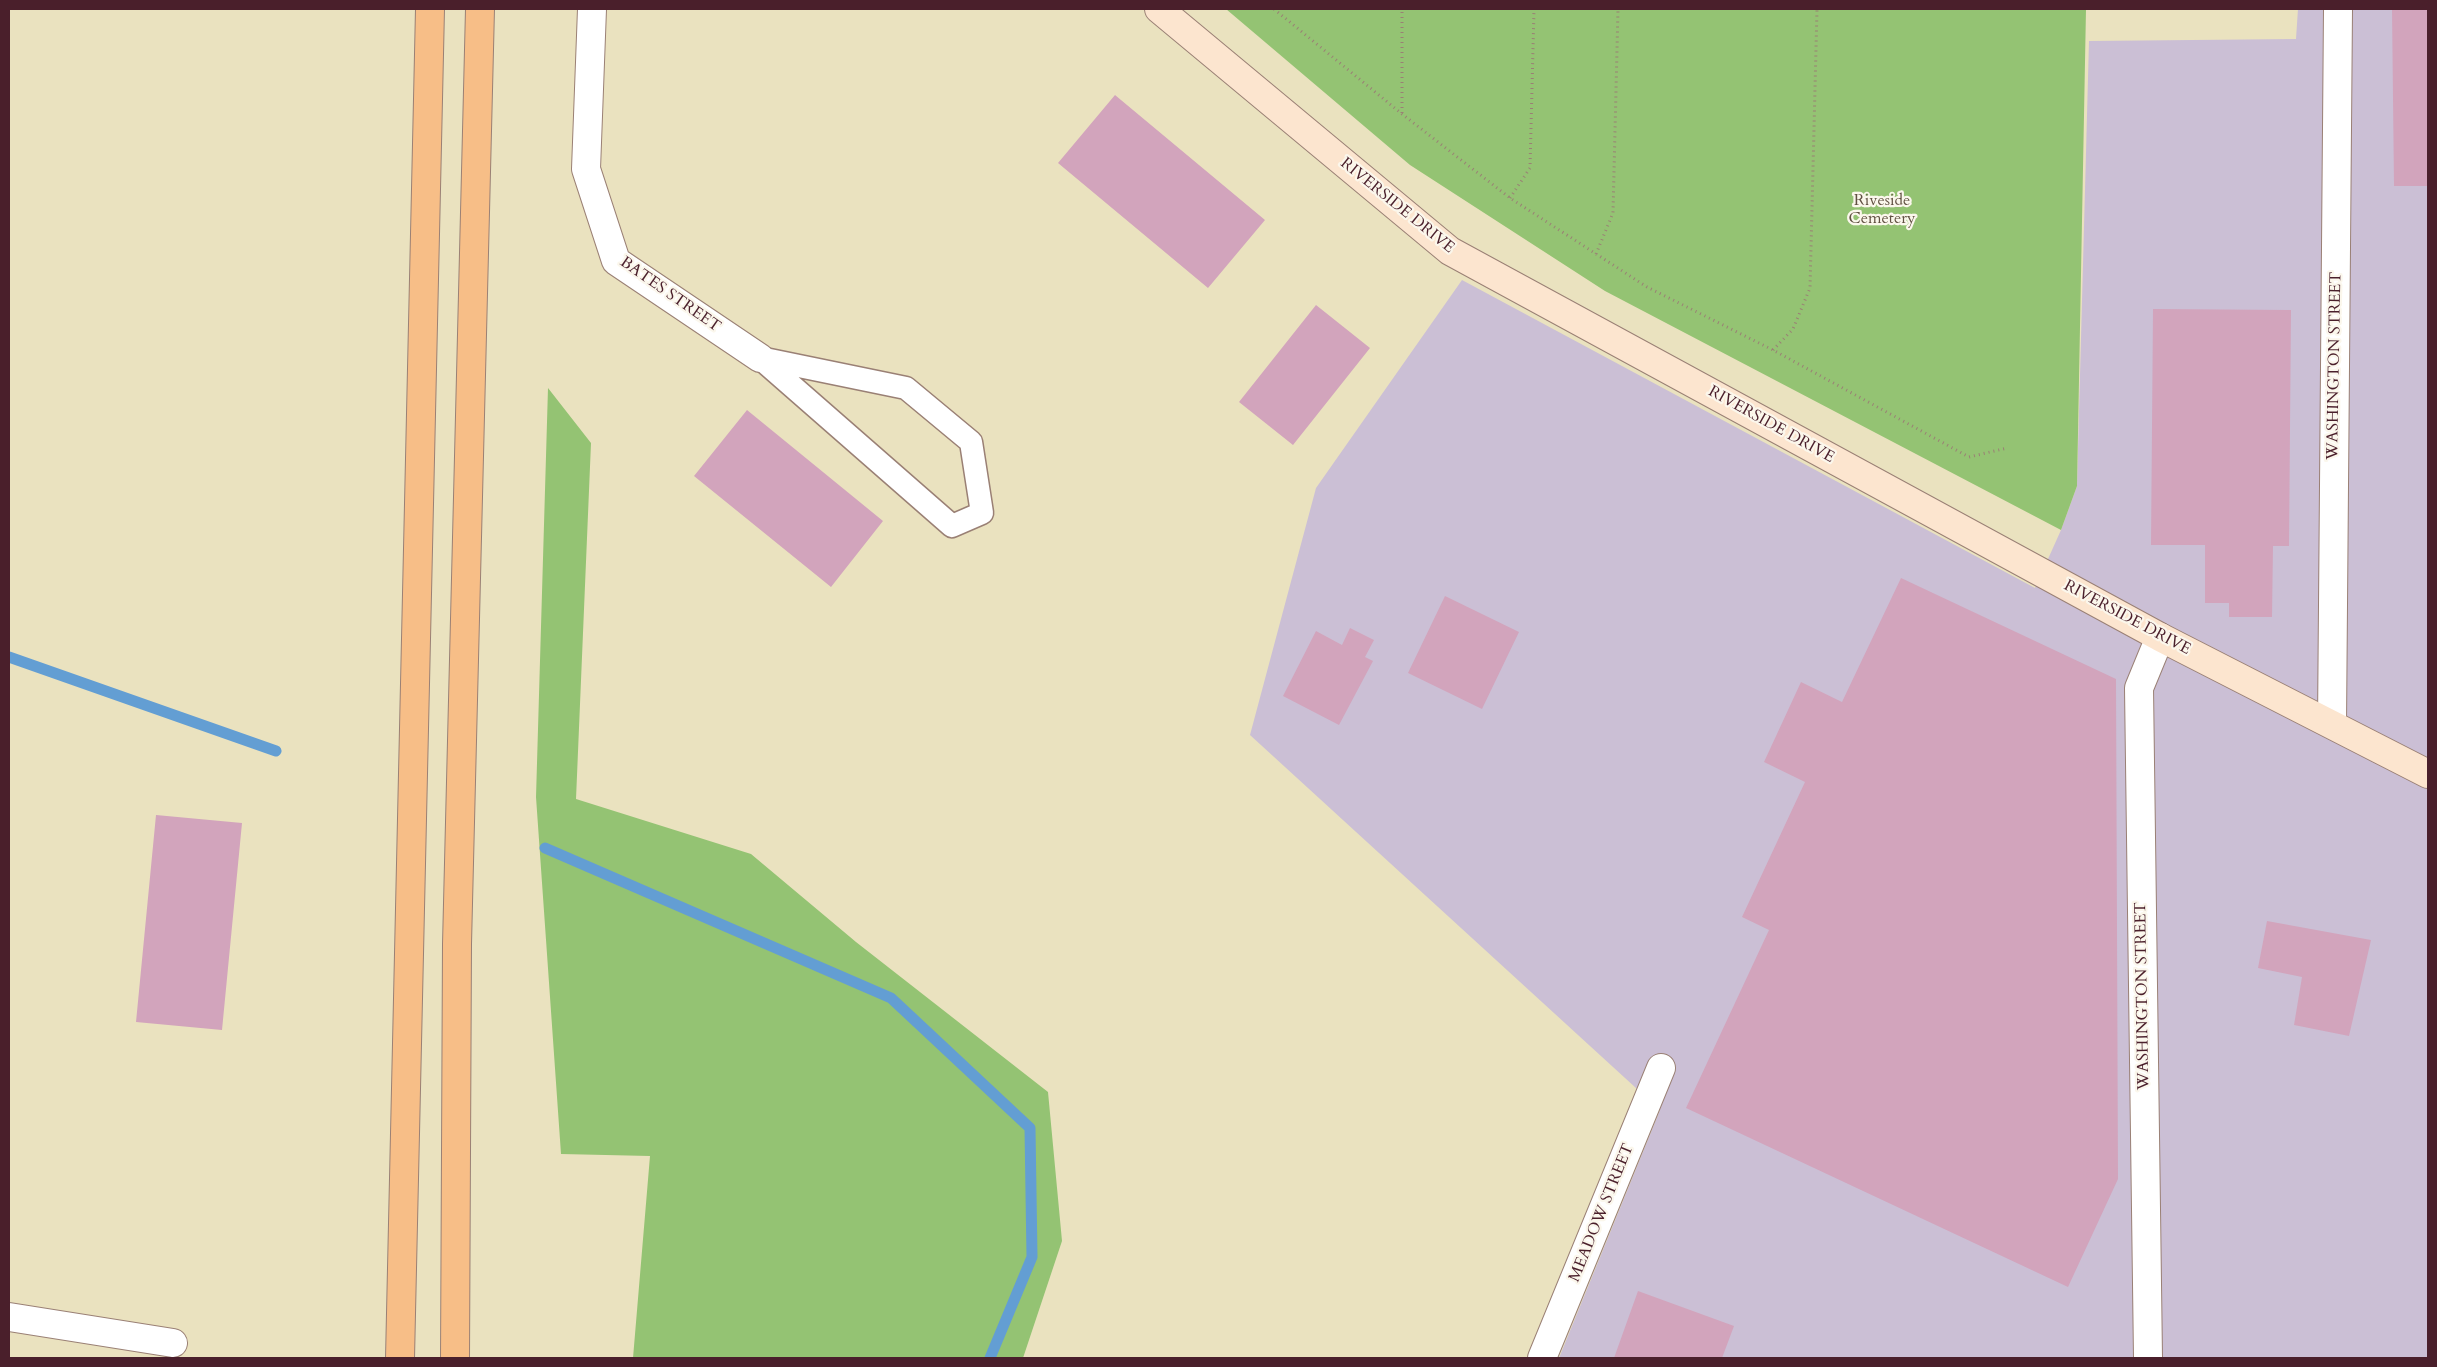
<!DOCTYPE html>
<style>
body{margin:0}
#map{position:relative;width:2437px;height:1367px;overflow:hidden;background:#eae2bf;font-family:Cardo,serif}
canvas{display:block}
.frame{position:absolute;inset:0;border:10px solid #4a1f2b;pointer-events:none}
</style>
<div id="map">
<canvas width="2437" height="1367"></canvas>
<div class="frame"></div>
</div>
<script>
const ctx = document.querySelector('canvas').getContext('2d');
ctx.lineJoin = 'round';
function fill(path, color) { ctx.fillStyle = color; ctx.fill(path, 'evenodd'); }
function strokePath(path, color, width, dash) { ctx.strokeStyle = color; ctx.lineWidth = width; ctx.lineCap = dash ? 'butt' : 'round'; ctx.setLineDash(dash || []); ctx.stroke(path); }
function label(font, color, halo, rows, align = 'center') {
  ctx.font = font + ' Cardo,serif'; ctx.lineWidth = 4.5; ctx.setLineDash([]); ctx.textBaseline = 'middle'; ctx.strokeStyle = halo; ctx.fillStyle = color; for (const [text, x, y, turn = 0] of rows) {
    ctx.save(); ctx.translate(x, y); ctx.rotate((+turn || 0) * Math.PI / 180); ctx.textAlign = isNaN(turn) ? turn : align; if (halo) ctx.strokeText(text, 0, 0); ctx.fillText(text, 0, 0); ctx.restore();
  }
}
const industrial = new Path2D(`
 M2298,9h130v1349h-869l101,-248 -410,-375 66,-247 146,-208 573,308 26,-58 16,-44 12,-445 207,-2z`);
const green = new Path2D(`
 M1226,9h860l-9,477 -16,44 -456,-239 -195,-126z
 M548,388l43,55 -15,356 175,55 105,88 192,150 14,149 -39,117h-390l17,-202 -89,-2 -25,-357z`);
const stream = new Path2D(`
 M9,657l267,94
 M545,848l346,150 139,130 2,129 -42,101`);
const building = new Path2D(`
 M2392,9h36v177h-34z
 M1115,95l150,125 -57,68 -150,-125z
 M1316,305l54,43 -77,97 -54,-43z
 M2153,309l138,1 -2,236h-16l-1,71h-43v-14h-24v-58h-54z
 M747,410l136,111 -52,66 -137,-111z
 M1901,578l215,101 2,500 -50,108 -382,-179 83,-178 -27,-13 63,-135 -41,-20 37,-80 41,20z
 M1445,596l74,36 -37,77 -74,-36z
 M1350,628l24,12 -9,17 8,4 -34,64 -56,-29 33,-65 26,14z
 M156,815l86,8 -20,207 -86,-8z
 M2267,921l104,19 -22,96 -55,-11 8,-48 -44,-9z
 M1638,1291l96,35 -12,32h-108z`);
const path = new Path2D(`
 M1274,9l128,105 108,84 137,89 126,63 196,107 38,-9
 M1402,113v-104
 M1510,198l20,-30 4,-159
 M1596,254l17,-41 5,-204
 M1773,350l20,-21 17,-41 7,-279`);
const lane = new Path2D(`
 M760,358l146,30 65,54 11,71 -30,13z`);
const street = new Path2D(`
 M592,9l-6,160 30,92 144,97
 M2332,723l6,-714
 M9,1317l164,26
 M1542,1358l119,-290
 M2148,1358l-9,-670 21,-51`);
const secondary = new Path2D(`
 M1159,9l291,242 710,386 268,137`);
const highway = new Path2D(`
 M400,1358l30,-1349
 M455,1358l2,-414 23,-935`);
const parkNames = [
 ["Riveside",1882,201],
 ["Cemetery",1882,219]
];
const streetNames = [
 ["RIVERSIDE DRIVE",1397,206,39],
 ["BATES STREET",670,295,35],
 ["WASHINGTON STREET",2335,366,-89],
 ["RIVERSIDE DRIVE",1771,425,29],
 ["RIVERSIDE DRIVE",2127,618,28],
 ["WASHINGTON STREET",2143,996,-91],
 ["MEADOW STREET",1602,1213,-68]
];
fill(industrial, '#cbbfd5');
fill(green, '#94c373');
strokePath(stream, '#639ed3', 11);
fill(building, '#d2a4bc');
strokePath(lane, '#9a8075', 25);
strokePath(street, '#9a8075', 30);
strokePath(secondary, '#9a8075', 30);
strokePath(highway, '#9a8075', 30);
strokePath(path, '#9a8075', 3, [1, 4]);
strokePath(lane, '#fff', 22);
strokePath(street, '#fff', 28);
strokePath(secondary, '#fce5cf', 28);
strokePath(highway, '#f7be87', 28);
label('16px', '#605041', '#fbf7ec', parkNames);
label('16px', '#4a1f2b', '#fbf7ec', streetNames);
</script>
